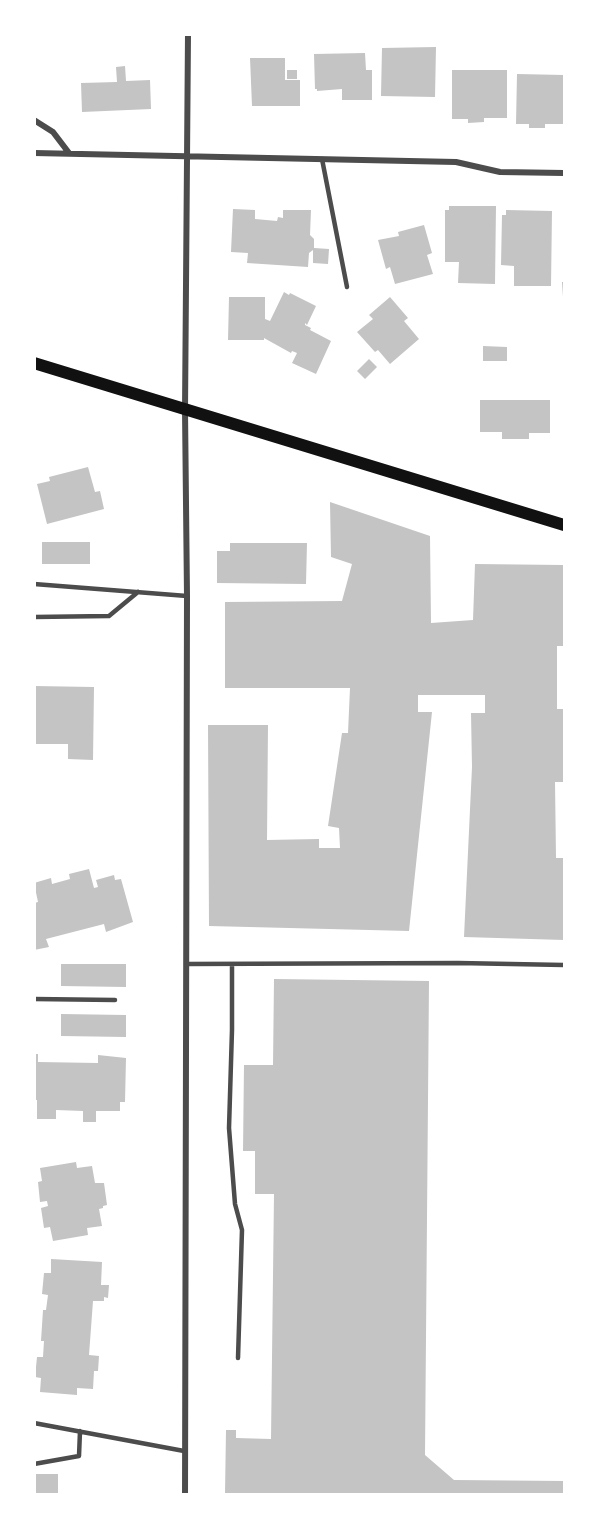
<!DOCTYPE html>
<style>
body{margin:0}
#map{position:relative;width:599px;height:1529px;overflow:hidden;background:#fff;font-family:"Libre Baskerville",serif}
canvas{display:block}
.frame{position:absolute;inset:0;border:36px solid #fff;pointer-events:none}
</style>
<div id="map">
<canvas width="599" height="1529"></canvas>
<div class="frame"></div>
</div>
<script>
const ctx = document.querySelector('canvas').getContext('2d');
ctx.lineJoin = 'round';
function fill(path, color) { ctx.fillStyle = color; ctx.fill(path, 'evenodd'); }
function strokePath(path, color, width, dash) { ctx.strokeStyle = color; ctx.lineWidth = width; ctx.lineCap = dash ? 'butt' : 'round'; ctx.setLineDash(dash || []); ctx.stroke(path); }
const building = new Path2D(`
 M436,47l-1,50 -54,-1 1,-48z
 M365,53l1,17h6v30h-30v-11l-25,2v-2h-2l-1,-35z
 M250,58h35v22h15v26h-48z
 M125,66l1,15 24,-1 1,29 -69,3 -1,-29 36,-1 -1,-15z
 M287,70h10v9h-10z
 M452,70h55v48h-23v4l-16,1v-4h-16z
 M517,74l47,1v49h-19v4h-16v-4h-13z
 M449,206h47l-1,78 -37,-1 1,-21h-14v-52h4z
 M233,209l22,1v9l22,2 1,-4 5,1v-8h28l-1,25 4,4v9l15,1 -1,15 -15,-1v-13l-4,3 -1,14 -61,-4 1,-10 -17,-1z
 M506,210l46,1 -1,75h-37v-20l-13,-1 1,-50h4z
 M424,225l8,28 -5,2 6,19 -38,10 -5,-17 -4,2 -8,-29 21,-4 -1,-4z
 M562,282h2v15h-1z
 M284,292l5,3 1,-2 26,13 -9,19 -2,-2v2l6,3 -1,2 21,11 -15,33 -24,-11 5,-10 -5,-2 -1,2 -27,-15v2h-36l1,-43h36v22l5,2z
 M390,297l18,21 -4,3 15,18 -29,25 -12,-14 -3,2 -18,-20 16,-13 -4,-4z
 M483,346l24,1v14h-24z
 M369,359l8,8 -12,12 -8,-8z
 M480,400h70v33h-21v6h-27v-7h-22z
 M88,467l7,25 5,-1 4,18 -57,15 -10,-40 13,-3 -1,-4z
 M330,502l100,34 1,87 42,-3 2,-56 88,1v12h1v69h-7v63h7v73h-9l1,76h8v82l-100,-3 8,-170 -1,-54h14v-18h-67v17h14l-23,219 -200,-5 -1,-201h60l-1,115 52,-1v9h21l-1,-20 -11,-2 14,-93h6l2,-45h-125v-86l117,-1 10,-37 -21,-7z
 M42,542h48v22h-48z
 M230,543h77l-1,41 -89,-1v-32h13z
 M34,686l60,1 -1,73 -25,-1v-15h-34z
 M89,869l5,19 4,-1 -2,-7 18,-5 1,5 6,-1 12,43 -27,10 -2,-8 -58,15 3,8 -15,3v-47l4,-1 -4,-19 17,-5 1,6 18,-5 -1,-5z
 M61,964h65v23l-65,-1z
 M274,979l155,2 -4,474 29,25 110,1v13h-339l1,-64h10v8l35,1 3,-245h-19v-43h-12l1,-86h29z
 M61,1014l65,1v22l-65,-1z
 M34,1054h4v8l60,1v-8l28,3 -1,44h-5v9h-24v11h-13v-11l-27,-1v9h-19v-19h-3z
 M76,1162l1,6 15,-2 3,17h9l3,22 -4,1v2l-4,1 3,17 -15,2 1,7 -35,6 -3,-14 -6,1 -3,-20 7,-2 -1,-5 -7,1 -2,-20 4,-1 -2,-13z
 M51,1259l51,3 -1,23h8l-1,13 -4,-1v4h-11l-4,54 10,1 -1,15h-4l-1,18 -16,-1v7l-37,-3 1,-14 -6,-1 2,-20h6l1,-16h-3l2,-31h3l2,-15 -6,-1 2,-21h7z
 M34,1474h24v20h-24z`);
const service = new Path2D(`
 M322,159l25,128
 M34,584l153,12
 M34,617l75,-1 29,-24
 M186,964l272,-1 106,2
 M232,964v66l-3,98 6,76 7,26 -4,128
 M34,999l81,1
 M34,1423l150,28
 M34,1464l45,-8 1,-25`);
const minor = new Path2D(`
 M34,120l19,12 16,21
 M34,153l422,9 44,10 64,1
 M185,1494l2,-898 -2,-186 3,-376`);
const secondary = new Path2D(`
 M34,363l530,162`);
fill(building, '#c4c4c4');
strokePath(service, '#4c4c4c', 4.5);
strokePath(minor, '#4c4c4c', 6);
strokePath(secondary, '#111', 12);
</script>
